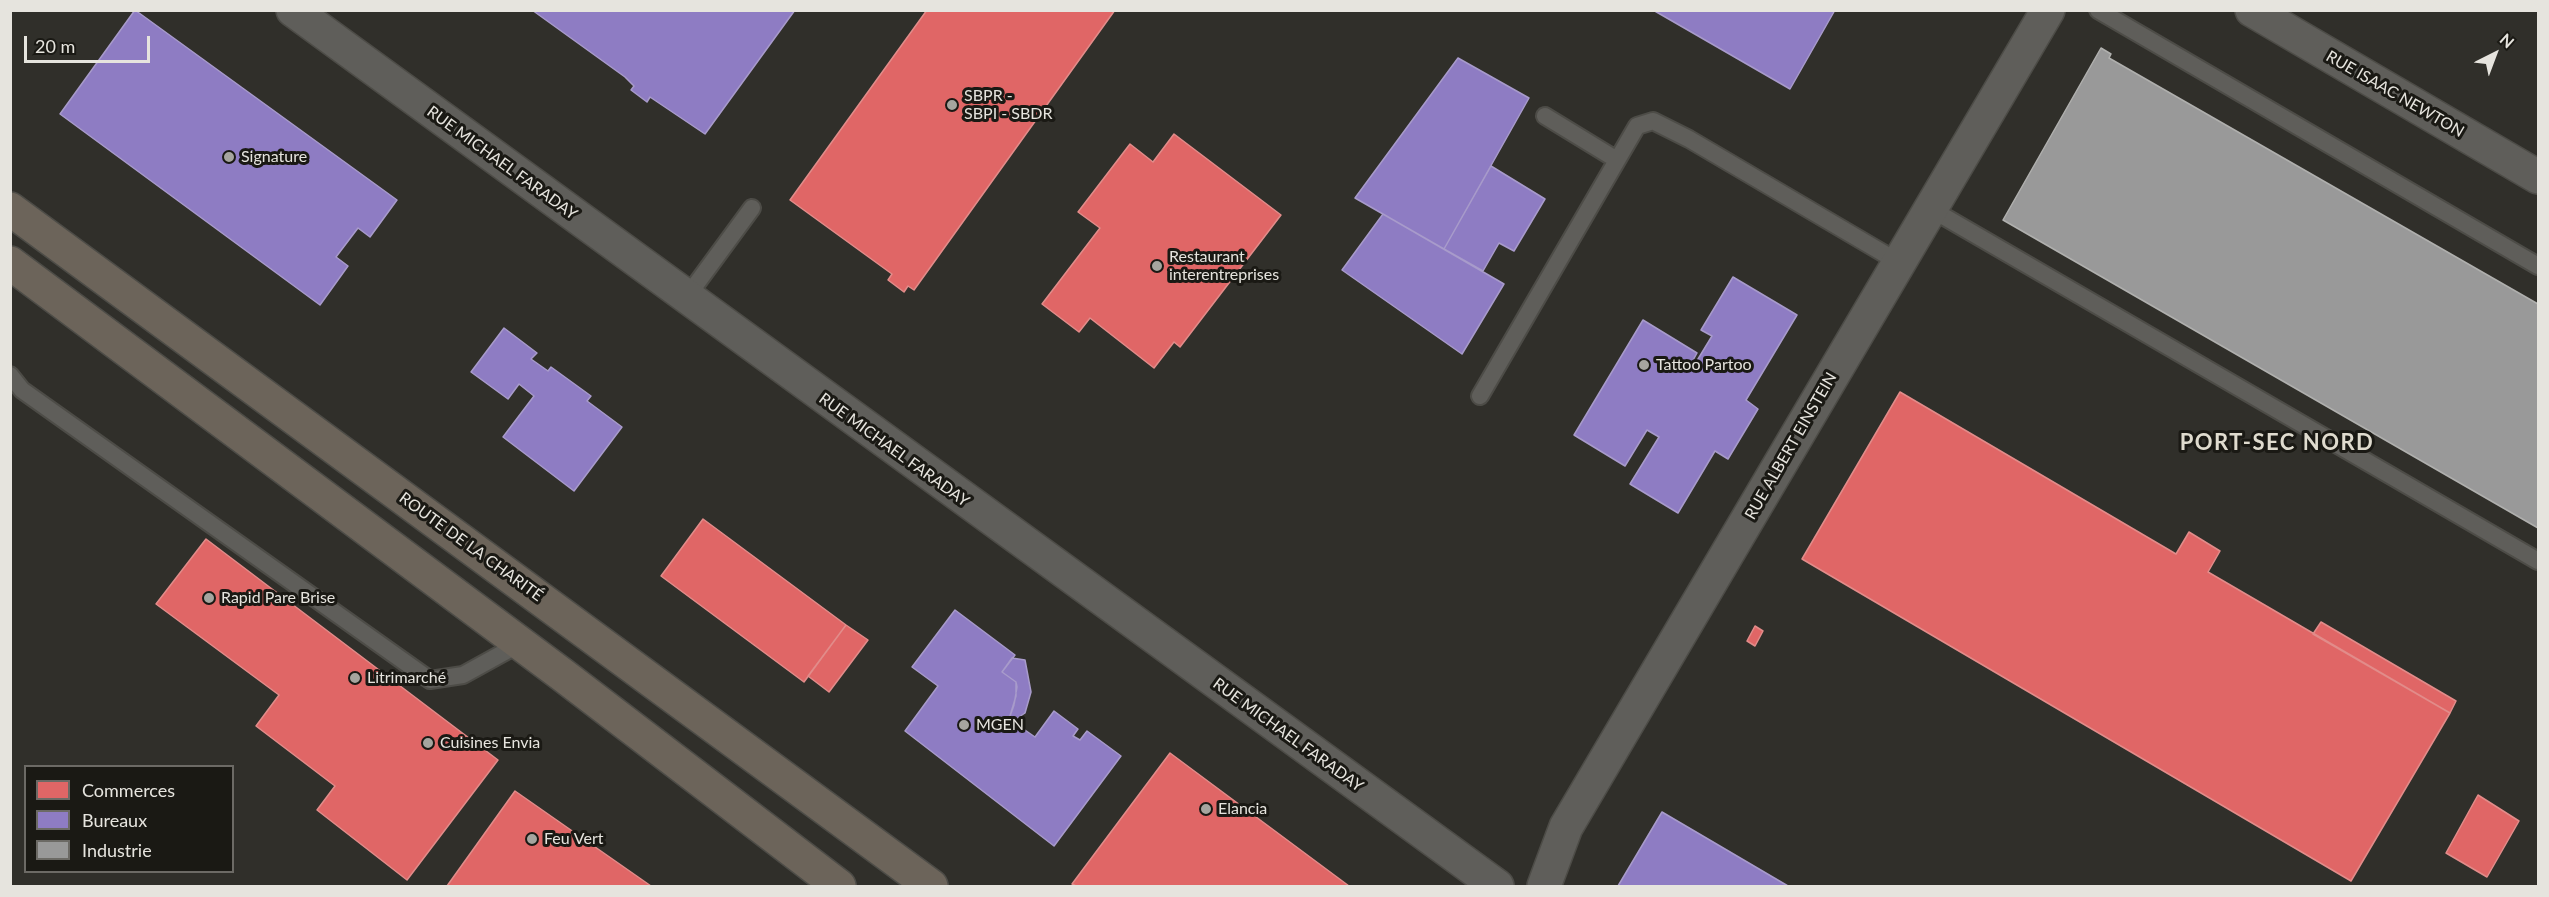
<!DOCTYPE html>
<meta charset="utf-8">
<style>
body{margin:0}
#map{position:relative;width:2549px;height:897px;overflow:hidden;background:#302f2a;font-family:Lato,sans-serif}
canvas{display:block}
.frame{position:absolute;inset:0;border:12px solid #e6e4de;pointer-events:none}
.legend{position:absolute;left:24px;top:765px;width:210px;height:108px;box-sizing:border-box;background:#1a1914;border:2px solid #6c6a65;margin:0;padding:8px 10px;list-style:none;font-size:18px;color:#e6e4de}
.legend li{display:flex;align-items:center;gap:12px;height:30px}
.legend b{width:30px;border:2px solid #6c6a65}
.north{position:absolute;left:2465px;top:24px;width:60px;height:60px;-webkit-text-stroke:4px #1a1914;paint-order:stroke;rotate:42deg;font-size:16px;font-weight:700;line-height:24px;text-align:center;color:#e6e4de}
.north::after{content:'';display:block;margin:auto;width:21px;height:27px;background:#e6e4de;clip-path:polygon(50% 0,100% 100%,50% 72%,0 100%)}
.scale{position:absolute;left:24px;top:36px;width:126px;height:27px;box-sizing:border-box;border:3px solid #e6e4de;border-top:0;padding-left:8px;font-size:18px;line-height:21px;white-space:nowrap;color:#e6e4de;-webkit-text-stroke:4px #1a1914;paint-order:stroke}
</style>
<div id="map">
<canvas width="2549" height="897"></canvas>
<div class="frame"></div>
<ul class="legend">
<li><b style="height:16px;background:#e06666"></b>Commerces</li>
<li><b style="height:16px;background:#8e7cc3"></b>Bureaux</li>
<li><b style="height:16px;background:#999"></b>Industrie</li>
</ul>
<div class="north">N</div>
<div class="scale">20 m</div>
</div>
<script>
const ctx = document.querySelector('canvas').getContext('2d');
ctx.lineJoin = 'round';
function fill(path, color) { ctx.fillStyle = color; ctx.fill(path, 'evenodd'); }
function strokePath(path, color, width, dash) { ctx.strokeStyle = color; ctx.lineWidth = width; ctx.lineCap = dash ? 'butt' : 'round'; ctx.setLineDash(dash || []); ctx.stroke(path); }
function label(font, color, halo, rows, align = 'center') {
  ctx.font = font + ' Lato,sans-serif'; ctx.lineWidth = 6; ctx.setLineDash([]); ctx.textBaseline = 'middle'; ctx.strokeStyle = halo; ctx.fillStyle = color; for (const [text, x, y, turn = 0] of rows) {
    ctx.save(); ctx.translate(x, y); ctx.rotate((+turn || 0) * Math.PI / 180); ctx.textAlign = isNaN(turn) ? turn : align; if (halo) ctx.strokeText(text, 0, 0); ctx.fillText(text, 0, 0); ctx.restore();
  }
}
const shops = new Path2D(`
 M927,10h188l-201,280 -6,-4 -4,6 -16,-12 4,-6 -102,-74z
 M1174,134l107,81 -101,132 -6,-5 -20,26 -64,-50 -11,14 -37,-28 58,-76 -22,-16 52,-68 23,18z
 M1900,392l276,162 13,-22 31,19 -12,21 242,141 -99,168 -549,-322z
 M703,519l143,106 -42,57 -143,-106z
 M206,539l292,221 -91,120 -90,-70 18,-24 -79,-60 23,-31 -123,-91z
 M2321,622l135,79 -6,12 -137,-79z
 M846,625l22,15 -39,52 -21,-16z
 M1755,626l8,5 -8,15 -8,-5z
 M1170,753l179,133h-273l-4,-2z
 M515,791l136,95h-204z
 M2478,795l41,26 -32,56 -41,-24z`);
const offices = new Path2D(`
 M135,10l262,190 -27,37 -12,-9 -22,29 12,9 -28,39 -260,-191z
 M532,10h263l-90,124 -55,-37 -3,5 -16,-12 3,-4 -9,-9z
 M1653,10h182l-45,79z
 M1458,58l71,40 -85,151 -89,-51z
 M1491,166l54,33 -31,52 -15,-8 -16,28 -39,-22z
 M1383,214l121,70 -42,70 -120,-84z
 M1733,277l64,38 -51,85 12,9 -30,50 -13,-8 -37,62 -48,-29 29,-47 -12,-7 -22,36 -51,-31 69,-115 54,33 -5,9 3,2 17,-28 -11,-6z
 M504,328l33,25 -6,6 17,12 3,-4 40,29 -4,5 35,26 -48,64 -71,-54 31,-41 -15,-12 -11,15 -37,-27z
 M955,610l60,45 -13,17 14,10 1,5 -3,18 -5,14 26,18 19,-26 24,18 -5,7 7,4 7,-9 34,25 -67,90 -149,-115 33,-45 -26,-19z
 M1012,658l13,2 6,32 -6,21 -12,8 -4,-2 7,-23v-14l-14,-10z
 M1662,812l126,74h-170z`);
const industry = new Path2D(`
 M2101,48l10,6 -2,4 429,246v224l-535,-308z`);
const service = new Path2D(`
 M2098,10l440,256
 M1545,116l72,44
 M1931,209l607,352
 M686,298l66,-90
 M10,375l12,15 408,290 33,-5 58,-32
 M1480,396l157,-270 16,-5 36,18 211,124`);
const minor = new Path2D(`
 M293,10l1204,876
 M2252,10l286,167
 M1544,886l22,-59 482,-817`);
const primary = new Path2D(`
 M10,209l921,677
 M10,263l554,413 275,210`);
const markers = [
 [952,105,6,"#a6a59f"],
 [229,157,6,"#a6a59f"],
 [1157,266,6,"#a6a59f"],
 [1644,365,6,"#a6a59f"],
 [209,598,6,"#a6a59f"],
 [355,678,6,"#a6a59f"],
 [964,725,6,"#a6a59f"],
 [428,743,6,"#a6a59f"],
 [1206,809,6,"#a6a59f"],
 [532,839,6,"#a6a59f"]
];
const streetNames = [
 ["RUE ISAAC NEWTON",2395,94,30],
 ["RUE MICHAEL FARADAY",502,163,36],
 ["RUE ALBERT EINSTEIN",1791,446,-60],
 ["RUE MICHAEL FARADAY",894,450,36],
 ["ROUTE DE LA CHARITÉ",471,547,36],
 ["RUE MICHAEL FARADAY",1288,735,36]
];
const poiNames = [
 ["SBPR -",964,96],
 ["SBPI - SBDR",964,114],
 ["Signature",241,157],
 ["Restaurant",1169,257],
 ["interentreprises",1169,275],
 ["Tattoo Partoo",1656,365],
 ["Rapid Pare Brise",221,598],
 ["Litrimarché",367,678],
 ["MGEN",976,725],
 ["Cuisines Envia",440,743],
 ["Elancia",1218,809],
 ["Feu Vert",544,839]
];
const districtNames = [
 ["PORT-SEC NORD",2277,443]
];
fill(shops, '#e06666');
strokePath(shops, '#e28c8a', 1.5);
fill(offices, '#8e7cc3');
strokePath(offices, '#a89bcb', 1.5);
fill(industry, '#999');
strokePath(industry, '#b0b0ae', 1.5);
strokePath(service, '#4d4c47', 20);
strokePath(minor, '#4d4c47', 36);
strokePath(primary, '#4d4c47', 36);
strokePath(service, '#5f5e5a', 16);
strokePath(minor, '#5f5e5a', 33);
strokePath(primary, '#6c645a', 33);
for (const [x, y, r, color] of markers) { const dot = new Path2D(); dot.arc(x, y, r, 0, 2 * Math.PI); ctx.fillStyle = color; ctx.fill(dot); strokePath(dot, '#1a1914', 2); }
label('16px', '#e6e4de', '#1a1914', streetNames);
label('16px', '#e6e4de', '#1a1914', poiNames, 'left');
ctx.letterSpacing = '1.5px';
label('bold 22px', '#dfdbce', '#1a1914', districtNames);
ctx.letterSpacing = '0px';
</script>
